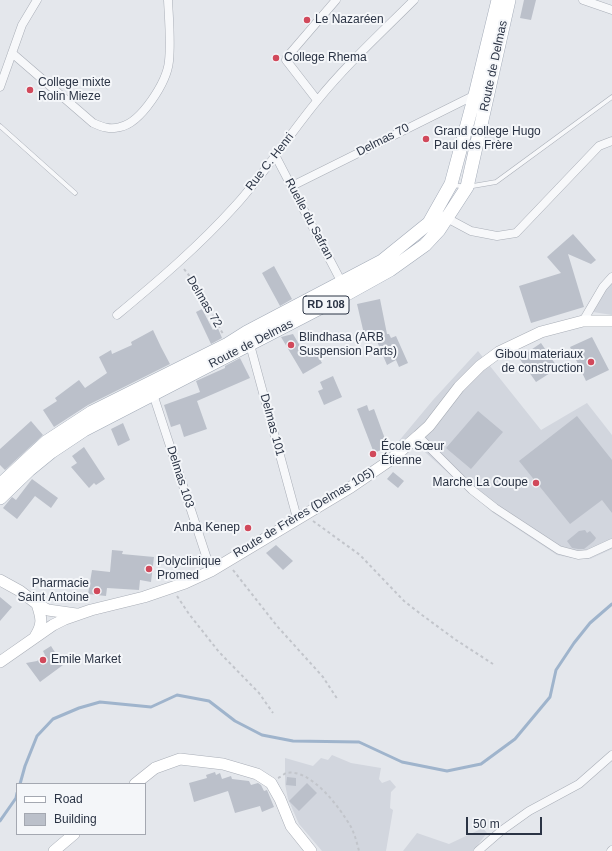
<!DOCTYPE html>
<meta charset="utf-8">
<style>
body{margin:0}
#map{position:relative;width:612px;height:851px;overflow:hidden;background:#e4e7ec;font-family:Arial,sans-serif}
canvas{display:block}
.legend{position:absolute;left:16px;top:783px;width:130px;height:52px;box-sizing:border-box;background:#f4f6f9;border:1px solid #a4a8b1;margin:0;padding:5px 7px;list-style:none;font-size:12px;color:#2b3445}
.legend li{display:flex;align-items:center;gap:8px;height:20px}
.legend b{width:20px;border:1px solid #a4a8b1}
.scale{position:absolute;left:466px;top:817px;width:76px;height:18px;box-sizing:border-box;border:2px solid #2b3445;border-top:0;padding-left:5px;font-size:12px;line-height:14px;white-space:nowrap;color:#2b3445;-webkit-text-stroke:3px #f4f6f9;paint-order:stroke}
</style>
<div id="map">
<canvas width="612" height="851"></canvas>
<ul class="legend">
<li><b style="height:5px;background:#fff"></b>Road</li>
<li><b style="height:11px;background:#bbc0ca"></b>Building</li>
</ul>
<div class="scale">50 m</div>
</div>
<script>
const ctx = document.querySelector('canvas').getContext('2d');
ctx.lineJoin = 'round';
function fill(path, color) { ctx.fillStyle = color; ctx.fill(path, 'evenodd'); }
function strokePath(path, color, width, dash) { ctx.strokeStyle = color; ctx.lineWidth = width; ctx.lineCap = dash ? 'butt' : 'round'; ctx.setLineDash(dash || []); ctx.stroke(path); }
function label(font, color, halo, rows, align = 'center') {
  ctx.font = font + ' Arial,sans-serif'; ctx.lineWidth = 4; ctx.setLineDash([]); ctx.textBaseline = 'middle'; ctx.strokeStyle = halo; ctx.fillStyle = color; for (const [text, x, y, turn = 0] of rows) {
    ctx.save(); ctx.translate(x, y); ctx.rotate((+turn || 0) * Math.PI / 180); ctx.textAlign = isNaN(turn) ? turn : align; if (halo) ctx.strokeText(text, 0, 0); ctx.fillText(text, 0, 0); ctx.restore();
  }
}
const built = new Path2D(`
 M612,283v32l-19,-3 11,-23z
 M478,351l63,79 46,-27 25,32v114l-22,10 -18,-1 -15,-3 -65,-43 -75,-67 -11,10 -8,-13 35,-42z
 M332,755l19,8 30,5 -2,11 3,4 8,-3 6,7 -5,5 -1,16 3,2 -7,41h-64l-23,-27 -11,-25 -3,-15v-26l28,8 8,-8 7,2z
 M483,828l4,5 -14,18h-70l14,-18 32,11z`);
const stream = new Path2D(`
 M20,784l5,-18 12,-30 16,-17 26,-11 21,-6 51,5 26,-12 32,6 26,20 27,14 31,6 66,1 43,20 45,9 34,-7 34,-25 35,-42 6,-27 18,-27 16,-20 22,-19
 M0,821l16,-23 1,-5`);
const building = new Path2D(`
 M524,0h12l-5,20 -11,-2z
 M573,234l23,26 -5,4 -23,-10 16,53 -53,16 -12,-37 42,-13 -14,-16z
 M274,266l18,33 -12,7 -18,-33z
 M380,299l7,35h2l2,4 5,-2 12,27 -9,4 -3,-7 -9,5 -14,-33 -9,2 -7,-30z
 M202,309l11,21 4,-4 5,12 -11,6 -15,-32z
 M153,330l8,17 9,17 -82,41 -34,22 -11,-17 14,-9 -2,-3 24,-18 6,8 22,-15 -8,-16 12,-7 1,4 20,-9 -1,-3z
 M293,334l10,17 9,-5 10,17 -19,11 -22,-37z
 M592,337l17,33 -23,11 -16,-34z
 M541,343l17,25 -22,14 -17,-24z
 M240,358l10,20 -53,23 10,28 -23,8 -4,-13 -9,3 -7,-22 36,-13 -4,-11 29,-13v-2z
 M333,376l9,21 -18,8 -6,-14 5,-2 -3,-7z
 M367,405l2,6 5,-2 14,38 -14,6 -17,-44z
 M478,411l25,21 -32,37 -25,-21z
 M577,416l35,44v53l-10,-13 -32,24 -51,-63z
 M31,421l12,14 -38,35 -5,-5v-16z
 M123,423l7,17 -12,6 -7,-17z
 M84,447l21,32 -9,6 -2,-2 -5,5 -18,-21 6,-4 -5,-7z
 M393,472l11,9 -6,7 -11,-9z
 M32,479l26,19 -7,10 -16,-12 -18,23 -14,-11 9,-11 4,3z
 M585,530l2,3 3,-2 6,7 -2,3 -10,8h-6l-6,-1 -5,-7 12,-10z
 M276,545l17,16 -10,9 -17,-17z
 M112,550l11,1 -1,3 32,3 -3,25 -11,-2 -1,10 -32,-2 -1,8 -18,-2 4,-24 18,2z
 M0,597l12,10 -12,14z
 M51,646l12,19 -23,17 -14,-19 11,-2 8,-6 -2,-4z
 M215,772l1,3 4,-2 2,6 9,-3 1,3 17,2 2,4 7,-2 3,2 3,6 3,-1 7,17 -12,5 -2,-6 -25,7 -7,-22 -34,11 -5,-19 18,-5 -1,-3z
 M287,777l9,1v8l-10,-1z
 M307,783l10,10 -18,18 -10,-10z`);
const path = new Path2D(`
 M184,269l11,14 28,51
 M313,521l47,34 44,46 18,14 34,25 37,24
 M233,570l44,56 46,51 15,23
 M177,596l12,18 30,38 40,41 14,20
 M278,778c3,-1 6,-4 8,-5 25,-5 54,35 65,54 4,8 6,16 8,24`);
const lane = new Path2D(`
 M0,126l75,67
 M453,185l14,2 29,-5 116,-85`);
const street = new Path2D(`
 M583,0l29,10
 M12,53l81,70c9,4 17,7 27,4 21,-4 47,-45 49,-66 2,-20 0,-41 -1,-61
 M0,87l22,-62 15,-25
 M317,100l-31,-40 1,-3 49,-57
 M275,155l67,128
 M292,186l183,-91
 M443,216l28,15 26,5 19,-3 83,-87 13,-5
 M117,315c41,-34 82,-69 118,-109 30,-33 54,-71 82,-105 29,-36 64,-68 97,-101
 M583,321l20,-34 9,-10
 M249,341l48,177
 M152,391l59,180
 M418,436l54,54 23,18 64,42 19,5 10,-1 24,-11
 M478,851l23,-20 28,-20 50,-27 33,-29
 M611,851l1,-1`);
const secondary = new Path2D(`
 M0,580l20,11 17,13 11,6 28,4
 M35,637c8,-13 7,-18 2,-33
 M0,662l53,-37 12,-6 26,-9 53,-13 41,-14 26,-12 140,-84 38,-26 29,-25 11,-10 30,-39 21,-21 19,-14 42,-20 42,-11h29
 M135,784l20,-16 25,-9 43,5 34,10 14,9 9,16 11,27 20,25
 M54,851l20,-17`);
const primary = new Path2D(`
 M0,485l46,-43 46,-30 136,-68 19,-12 135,-71 47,-38 22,-39 24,-89 23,-95
 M0,498l29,-28 22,-18 33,-22 261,-135 45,-25 35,-25 14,-15 28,-43 42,-187`);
const markers = [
 [307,20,4,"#d1495b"],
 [276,58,4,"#d1495b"],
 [30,90,4,"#d1495b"],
 [426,139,4,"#d1495b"],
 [291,345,4,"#d1495b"],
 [591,362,4,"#d1495b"],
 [373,454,4,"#d1495b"],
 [536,483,4,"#d1495b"],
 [248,528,4,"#d1495b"],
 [149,569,4,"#d1495b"],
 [97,591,4,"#d1495b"],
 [43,660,4,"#d1495b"]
];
const shields = [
 [326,305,46]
];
const shieldNames = [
 ["RD 108",326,305]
];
const poiNames = [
 ["Le Nazaréen",315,20],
 ["College Rhema",284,58],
 ["College mixte",38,83],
 ["Rolin Mieze",38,97],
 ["Grand college Hugo",434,132],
 ["Paul des Frère",434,146],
 ["Blindhasa (ARB",299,338],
 ["Suspension Parts)",299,352],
 ["Gibou materiaux",583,355,"right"],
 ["de construction",583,369,"right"],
 ["École Sœur",381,447],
 ["Étienne",381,461],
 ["Marche La Coupe",528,483,"right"],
 ["Anba Kenep",240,528,"right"],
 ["Polyclinique",157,562],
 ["Promed",157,576],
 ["Pharmacie",89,584,"right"],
 ["Saint Antoine",89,598,"right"],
 ["Emile Market",51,660]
];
const streetNames = [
 ["Route de Delmas",494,66,-78],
 ["Delmas 70",383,140,-27],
 ["Rue C. Henri",270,162,-52],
 ["Ruelle du Safran",309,219,62],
 ["Delmas 72",204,302,59],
 ["Route de Delmas",251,344,-27],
 ["Delmas 101",272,425,75],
 ["Delmas 103",180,477,72],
 ["Route de Frères (Delmas 105)",304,513,-31]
];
fill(built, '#d2d6de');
strokePath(stream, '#9fb4cc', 3);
fill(building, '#bbc0ca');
strokePath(lane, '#a9aeb7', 5);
strokePath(street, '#a9aeb7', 9);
strokePath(secondary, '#a9aeb7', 12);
strokePath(primary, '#a3abb8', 14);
strokePath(path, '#c2c5cb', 2, [3, 3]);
strokePath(lane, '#f7f8fa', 4);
strokePath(street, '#f7f8fa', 8);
strokePath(secondary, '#fff', 11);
strokePath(primary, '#fff', 13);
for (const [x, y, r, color] of markers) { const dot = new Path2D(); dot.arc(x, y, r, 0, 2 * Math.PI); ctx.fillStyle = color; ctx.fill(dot); strokePath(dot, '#f4f6f9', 1.5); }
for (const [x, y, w] of shields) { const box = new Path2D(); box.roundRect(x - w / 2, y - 9, w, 18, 3); ctx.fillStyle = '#f4f6f9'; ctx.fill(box); strokePath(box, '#2b3445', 1); }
label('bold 11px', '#2b3445', null, shieldNames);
label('12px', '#2b3445', '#f4f6f9', poiNames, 'left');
label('12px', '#2b3445', '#f4f6f9', streetNames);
</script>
